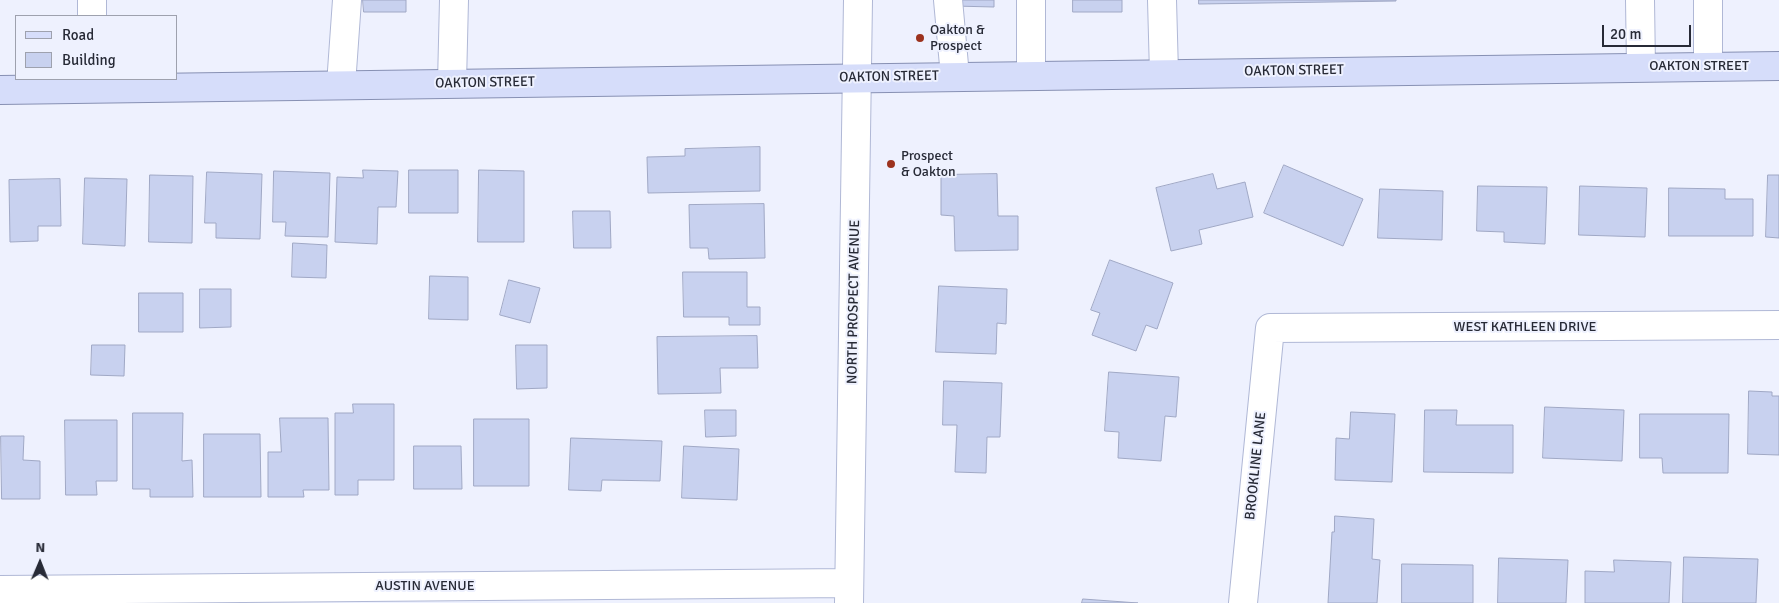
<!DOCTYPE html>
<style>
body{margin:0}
#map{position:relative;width:1779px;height:603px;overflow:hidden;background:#eef1fe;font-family:Signika,sans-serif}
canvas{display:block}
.legend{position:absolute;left:15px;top:15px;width:162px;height:65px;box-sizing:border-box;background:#eef1fe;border:1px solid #9ea1ae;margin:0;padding:6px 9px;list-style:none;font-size:15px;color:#272a36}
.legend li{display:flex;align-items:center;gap:10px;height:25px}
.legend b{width:25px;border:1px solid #9ea1ae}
.north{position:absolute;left:15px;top:538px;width:50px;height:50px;-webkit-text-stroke:4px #eef1fe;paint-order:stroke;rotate:1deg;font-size:14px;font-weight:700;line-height:20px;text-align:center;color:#272a36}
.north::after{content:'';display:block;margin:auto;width:18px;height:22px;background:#272a36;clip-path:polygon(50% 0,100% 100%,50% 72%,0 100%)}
.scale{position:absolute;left:1602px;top:25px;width:89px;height:22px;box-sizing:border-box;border:2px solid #272a36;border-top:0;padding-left:6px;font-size:15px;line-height:18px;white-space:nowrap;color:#272a36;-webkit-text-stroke:4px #eef1fe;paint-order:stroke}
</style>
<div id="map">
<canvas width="1779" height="603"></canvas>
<ul class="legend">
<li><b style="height:6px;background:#d6ddfa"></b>Road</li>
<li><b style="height:14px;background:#c8d1ef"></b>Building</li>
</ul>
<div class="north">N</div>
<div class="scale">20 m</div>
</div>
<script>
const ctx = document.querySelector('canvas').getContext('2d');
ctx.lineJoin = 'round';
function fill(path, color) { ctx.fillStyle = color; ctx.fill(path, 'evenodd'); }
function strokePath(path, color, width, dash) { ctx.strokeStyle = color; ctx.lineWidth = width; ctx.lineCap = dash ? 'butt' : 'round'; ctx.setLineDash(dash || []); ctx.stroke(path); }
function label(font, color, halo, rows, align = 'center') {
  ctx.font = font + ' Signika,sans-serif'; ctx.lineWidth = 4; ctx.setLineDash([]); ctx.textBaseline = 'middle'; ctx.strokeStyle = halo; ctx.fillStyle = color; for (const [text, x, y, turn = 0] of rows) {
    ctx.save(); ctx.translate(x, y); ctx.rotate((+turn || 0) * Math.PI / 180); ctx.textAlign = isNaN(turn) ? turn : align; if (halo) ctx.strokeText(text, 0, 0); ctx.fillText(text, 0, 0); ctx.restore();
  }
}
const building = new Path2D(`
 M363,0h43v12h-42z
 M953,0h41v7l-41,-1z
 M1073,0h49v12h-49z
 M1199,0h197v1l-197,3z
 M760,147v44l-112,2 -1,-36 38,-1v-7z
 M1284,165l79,34 -20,47 -79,-33z
 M363,170l35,1 -2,36h-18l-1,37 -42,-2 2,-65 26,1z
 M409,170h49v43h-49z
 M479,170l45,1v71h-46z
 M274,171l56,2 -2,64 -43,-1 1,-14h-13z
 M207,172l55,2 -2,65 -44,-1v-15h-11z
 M997,174l1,42h20v34l-63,1 -1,-35 -13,-1v-40z
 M1213,174l4,15 28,-7 8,35 -54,13 3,14 -31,7 -15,-63z
 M150,175l43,1 -1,67 -43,-1z
 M1768,175h11v63l-13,-1z
 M85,178l42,1 -2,67 -42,-2z
 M60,179l1,47h-23v15l-28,1 -1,-62z
 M1478,186l69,1 -2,57 -41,-2v-10l-27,-1z
 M1580,186l67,2 -2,49 -66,-2z
 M1669,188l56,1v10h28v37h-84z
 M1380,189l63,2 -1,49 -64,-2z
 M764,204l1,54 -56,1 -1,-11h-18l-1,-43z
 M573,211h37l1,37h-37z
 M293,243l34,2 -1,33 -34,-1z
 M1110,260l63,23 -16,46 -11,-4 -10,26 -44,-16 8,-22 -9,-3z
 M683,272h64v35h13v18h-31v-8h-45z
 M430,276l38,1v43l-39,-1z
 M509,280l31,8 -10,35 -30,-8z
 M939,286l68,3 -1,35 -9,-1 -1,31 -60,-2z
 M200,289h31v38l-31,1z
 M139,293h44v39h-44z
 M757,336l1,32h-38l1,25 -63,1 -1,-57z
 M92,345h33l-1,31 -33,-1z
 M516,345h31v43l-30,1z
 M1109,372l70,5 -3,40 -11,-1 -4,45 -43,-3 1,-26 -14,-1z
 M944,381l58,2 -2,54h-13l-1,36 -31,-1 2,-47h-14z
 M1749,391l23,1v4h7v59l-31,-1z
 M353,404h41v76h-36v15h-23v-82h18z
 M1545,407l79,3 -2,51 -79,-3z
 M705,410h31v26l-30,1z
 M1425,410h32l-1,15h57v48l-89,-1z
 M1351,412l44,2 -3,68 -57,-2 1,-42 13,1z
 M133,413h50l-1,48 10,-1 1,37h-43v-8h-17z
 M1640,414h89l-1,59h-65l-1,-15h-22z
 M280,418h48l1,72h-26l1,7h-36v-45h13z
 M474,419h55v67h-55z
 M65,420h52v61h-21l1,14h-31z
 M204,434h56l1,63h-57z
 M1,436h23l-1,24 17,1v38h-38z
 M571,438l91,3 -2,40 -58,-1 -1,11 -32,-1z
 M414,446h47l1,43h-48z
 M684,446l55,3 -2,51 -55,-2z
 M1335,516l39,3 -2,40 8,1 -3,43h-49l4,-71h2z
 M1684,557l74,2 -2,44h-73z
 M1499,558l69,2 -2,43h-68z
 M1614,560l57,2 -2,41h-84v-32l29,1z
 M1402,564l71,1v38h-71z
 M1083,599l55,4h-56z`);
const minor = new Path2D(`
 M948,0l7,76
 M1162,0l2,73
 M1640,0l1,67
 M1708,0v66
 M92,16v-16
 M1031,75v-75
 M452,83l2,-83
 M341,85l6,-85
 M0,590l849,-7
 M849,603l9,-603
 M1243,603l27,-275 509,-3`);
const major = new Path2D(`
 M0,90l1779,-24`);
const markers = [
 [920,38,5,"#9c321e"],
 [891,164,5,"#9c321e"]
];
const poiNames = [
 ["Oakton &",930,30],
 ["Prospect",930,46],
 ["Prospect",901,156],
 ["& Oakton",901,172]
];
const streetNames = [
 ["OAKTON STREET",1699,66],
 ["OAKTON STREET",1294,71,-1],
 ["OAKTON STREET",889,77,-1],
 ["OAKTON STREET",485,83,-1],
 ["NORTH PROSPECT AVENUE",854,302,-89],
 ["WEST KATHLEEN DRIVE",1525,327],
 ["BROOKLINE LANE",1256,466,-84],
 ["AUSTIN AVENUE",425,586]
];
fill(building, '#c8d1ef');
strokePath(building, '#a0a8c5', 1);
strokePath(minor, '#b0b8d6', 30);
strokePath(major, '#8790b3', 30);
strokePath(minor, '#fff', 28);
strokePath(major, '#d6ddfa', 28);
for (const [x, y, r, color] of markers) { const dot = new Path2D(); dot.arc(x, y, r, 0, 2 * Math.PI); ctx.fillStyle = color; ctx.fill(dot); strokePath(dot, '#eef1fe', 2); }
label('14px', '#272a36', '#eef1fe', poiNames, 'left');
label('14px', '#272a36', '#eef1fe', streetNames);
</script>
